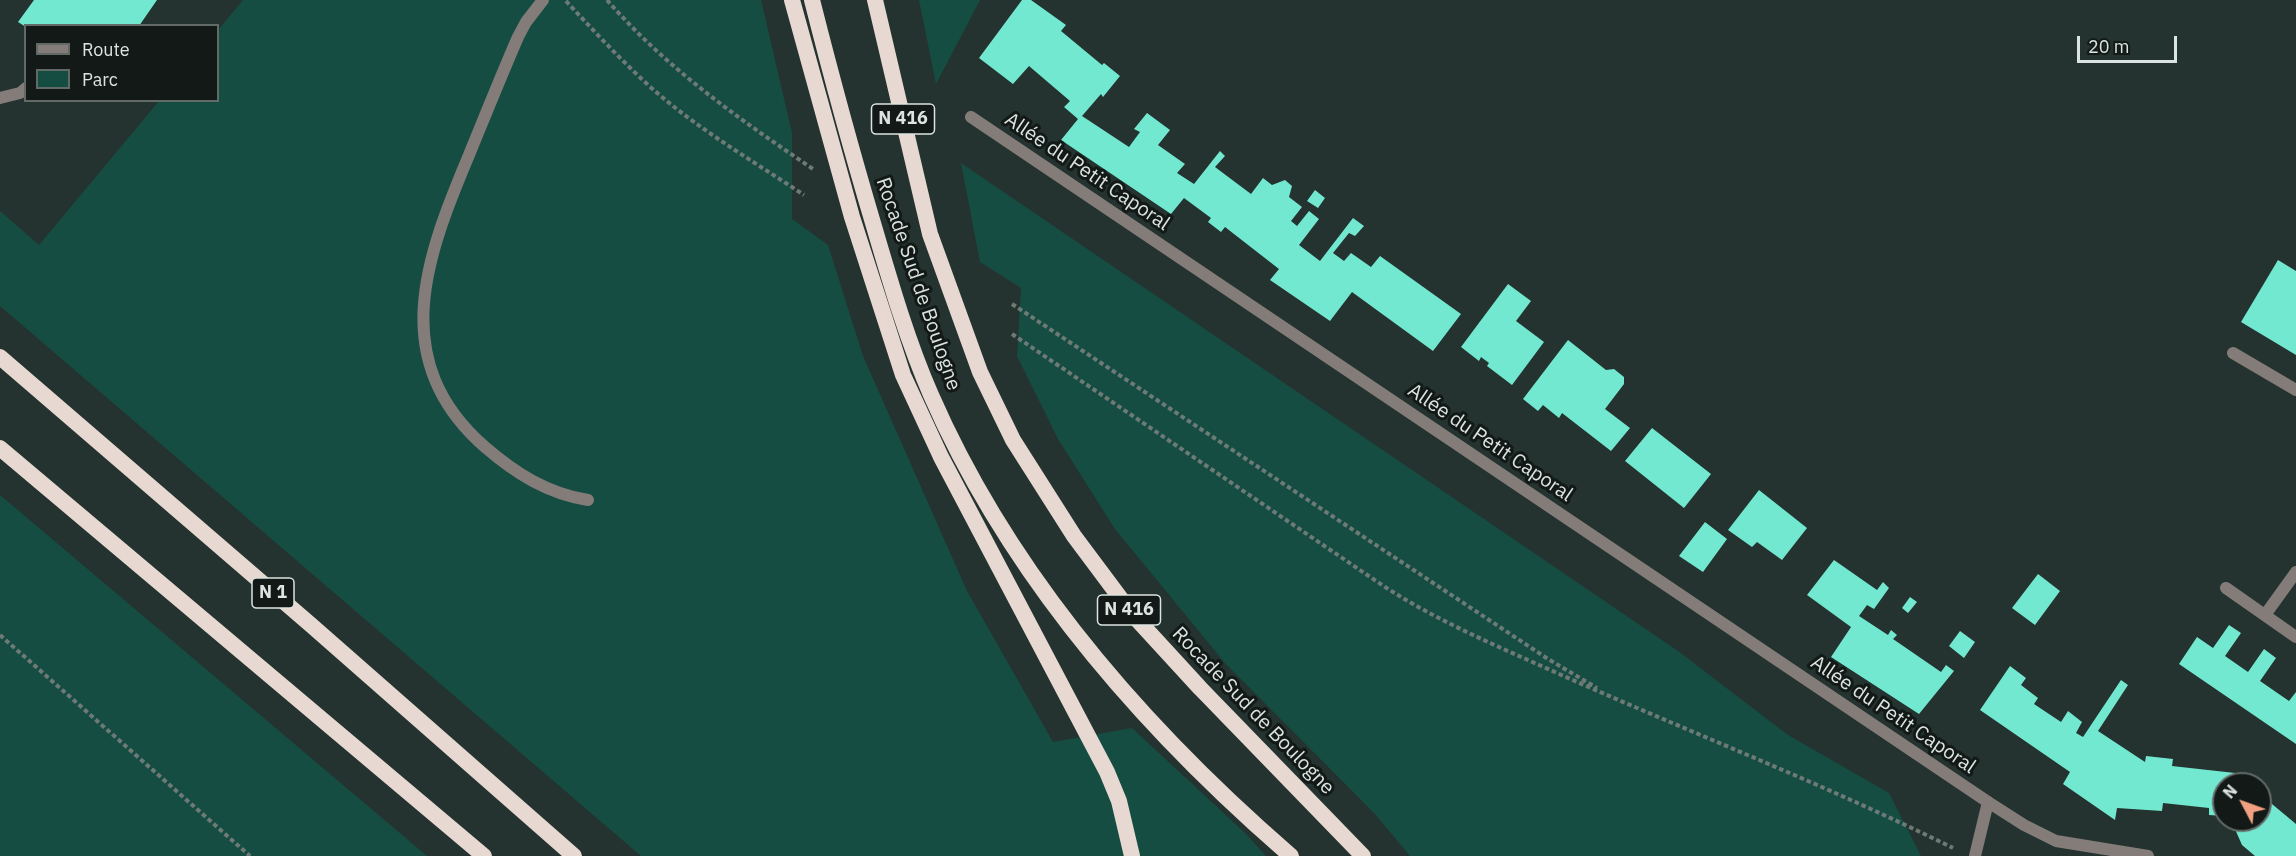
<!DOCTYPE html>
<meta charset="utf-8">
<style>
body{margin:0}
#map{position:relative;width:2296px;height:856px;overflow:hidden;background:#24332f;font-family:"IBM Plex Sans",sans-serif}
canvas{display:block}
.legend{position:absolute;left:24px;top:24px;width:195px;height:78px;box-sizing:border-box;background:#121917;border:2px solid #626a68;margin:0;padding:8px 10px;list-style:none;font-size:18px;color:#dbe4e1}
.legend li{display:flex;align-items:center;gap:12px;height:30px}
.legend b{width:30px;border:2px solid #626a68}
.north{position:absolute;left:2212px;top:772px;width:60px;height:60px;box-sizing:border-box;background:#121917;border:2px solid #626a68;border-radius:50%;rotate:311deg;font-size:16px;font-weight:700;line-height:24px;text-align:center;color:#dbe4e1}
.north::after{content:'';display:block;margin:auto;width:21px;height:27px;background:#f2a07f;clip-path:polygon(50% 0,100% 100%,50% 72%,0 100%)}
.scale{position:absolute;left:2077px;top:36px;width:100px;height:27px;box-sizing:border-box;border:3px solid #dbe4e1;border-top:0;padding-left:8px;font-size:18px;line-height:21px;white-space:nowrap;color:#dbe4e1;-webkit-text-stroke:4px #121917;paint-order:stroke}
</style>
<div id="map">
<canvas width="2296" height="856"></canvas>
<ul class="legend">
<li><b style="height:8px;background:#837c79"></b>Route</li>
<li><b style="height:16px;background:#164d43"></b>Parc</li>
</ul>
<div class="north">N</div>
<div class="scale">20 m</div>
</div>
<script>
const ctx = document.querySelector('canvas').getContext('2d');
ctx.lineJoin = 'round';
function fill(path, color) { ctx.fillStyle = color; ctx.fill(path, 'evenodd'); }
function strokePath(path, color, width, dash) { ctx.strokeStyle = color; ctx.lineWidth = width; ctx.lineCap = dash ? 'butt' : 'round'; ctx.setLineDash(dash || []); ctx.stroke(path); }
function label(font, color, halo, rows, align = 'center') {
  ctx.font = font + ' "IBM Plex Sans",sans-serif'; ctx.lineWidth = 6; ctx.setLineDash([]); ctx.textBaseline = 'middle'; ctx.strokeStyle = halo; ctx.fillStyle = color; for (const [text, x, y, turn = 0] of rows) {
    ctx.save(); ctx.translate(x, y); ctx.rotate((+turn || 0) * Math.PI / 180); ctx.textAlign = isNaN(turn) ? turn : align; if (halo) ctx.strokeText(text, 0, 0); ctx.fillText(text, 0, 0); ctx.restore();
  }
}
const green = new Path2D(`
 M243,0h518l31,133v86l36,26 35,111 104,235 86,151 79,-14 113,105 21,23h-625l-641,-550v-95l39,34 120,-144 59,-1v-70z
 M919,0h61l-44,84z
 M961,163l717,488 110,84 101,58 32,63h-511l-35,-42 -150,-151 -110,-134 -57,-90 -41,-83 4,-68 -41,-26z
 M0,495l427,361h-427z`);
const building = new Path2D(`
 M34,0h123l-18,26 -113,1 -8,-5z
 M1022,0h9l35,25 -5,6 41,34 2,-2 16,13 -17,21 -2,-3 -19,22 47,31 11,-15 -6,-3 13,-16 23,17 -12,15 27,19 -8,9 17,11 26,-33 5,5 -10,11 36,27 12,-16 9,7 13,-5 7,6 -3,11 13,10 -11,14 6,5 12,-15 10,8 -20,26 21,16 33,-43 11,8 -9,10 -6,-3 -16,20 11,8 7,-8 20,14 9,-11 81,58 -28,37 -81,-59 -22,29 -60,-41 9,-11 -54,-42 -4,5 -13,-10 3,-4 -27,-20 -13,16 -110,-74 17,-21 -14,-12 6,-6 -41,-35 -16,18 -34,-26z
 M1315,190l10,8 -7,10 -11,-7z
 M2278,260l18,11v84l-55,-33z
 M1508,284l23,17 -15,20 28,21 -32,43 -25,-19 2,-3 -8,-6 -2,4 -18,-14z
 M1568,340l38,30 8,-1 10,8v7l-19,25 25,19 -19,23 -49,-38 -3,5 -16,-13 -5,6 -15,-12z
 M1652,428l59,46 -27,34 -59,-47z
 M1759,490l48,38 -25,32 -25,-18 -5,5 -24,-17z
 M1705,522l22,17 -24,33 -24,-16z
 M1834,560l43,30 6,-8 6,6 -15,21 -7,-4 -8,11 29,19 3,-5 6,5 -4,4 48,33 5,-7 8,6 -35,43 -88,-57 20,-30 -44,-32z
 M2038,574l22,17 -25,34 -23,-17z
 M1910,597l7,5 -9,11 -6,-5z
 M2229,625l12,8 -16,23 23,16 16,-23 12,9 -16,23 29,20 7,-9v52l-117,-80 18,-27 16,11z
 M1960,631l15,11 -11,16 -15,-12z
 M2010,666l16,12 -5,7 17,13 -4,6 27,18 7,-11 14,11 -6,11 7,4 38,-57 7,5 -30,46 47,31 1,-6 27,3 -1,7 63,7 13,11h-24v32l-15,-1v-7l-46,-5 -1,8 -45,-3 -2,12 -52,-36 7,-12 -90,-62z
 M2260,794l36,30v32h-41l-13,-11 -11,-25h29z`);
const path = new Path2D(`
 M607,0c59,68 132,119 206,169
 M566,1c26,28 52,56 80,82 48,44 104,76 158,112
 M1012,304l536,355 49,29
 M1012,334l370,251c55,36 115,61 175,88 132,59 267,111 396,175
 M0,635l250,221`);
const service = new Path2D(`
 M543,0l-17,22 -8,15c-17,39 -33,79 -49,118 -43,102 -83,206 16,292 30,26 63,47 103,53
 M0,98l20,-5 6,-5
 M2233,353l63,37
 M1988,802l36,23 32,16 92,15`);
const minor = new Path2D(`
 M971,117l1017,685 -13,54
 M2226,588l70,49
 M2265,615l31,-43`);
const trunk = new Path2D(`
 M792,0l60,217 51,158 38,82 166,315 12,29 13,55
 M812,0c19,75 39,149 61,223 17,58 34,117 58,172 79,181 212,333 360,461
 M875,0l55,234 50,138 33,68 61,96 59,79 67,73 163,168
 M0,357l311,268 263,231
 M0,448l484,408`);
const shields = [
 [903,119,63],
 [273,593,42],
 [1129,610,63]
];
const shieldNames = [
 ["N 416",903,119],
 ["N 1",273,593],
 ["N 416",1129,610]
];
const streetNames = [
 ["Allée du Petit Caporal",1087,172,34],
 ["Rocade Sud de Boulogne",918,284,71],
 ["Allée du Petit Caporal",1490,443,34],
 ["Rocade Sud de Boulogne",1253,711,46],
 ["Allée du Petit Caporal",1893,715,34]
];
fill(green, '#164d43');
fill(building, '#73e8d1');
strokePath(path, '#6d7a76', 4, [4.5, 3]);
strokePath(service, '#837c79', 12);
strokePath(minor, '#837c79', 12);
strokePath(trunk, '#e8d8d2', 16);
for (const [x, y, w] of shields) { const box = new Path2D(); box.roundRect(x - w / 2, y - 15, w, 30, 4.5); ctx.fillStyle = '#121917'; ctx.fill(box); strokePath(box, '#dbe4e1', 1.5); }
label('bold 18px', '#dbe4e1', null, shieldNames);
label('20px', '#dbe4e1', '#121917', streetNames);
</script>
